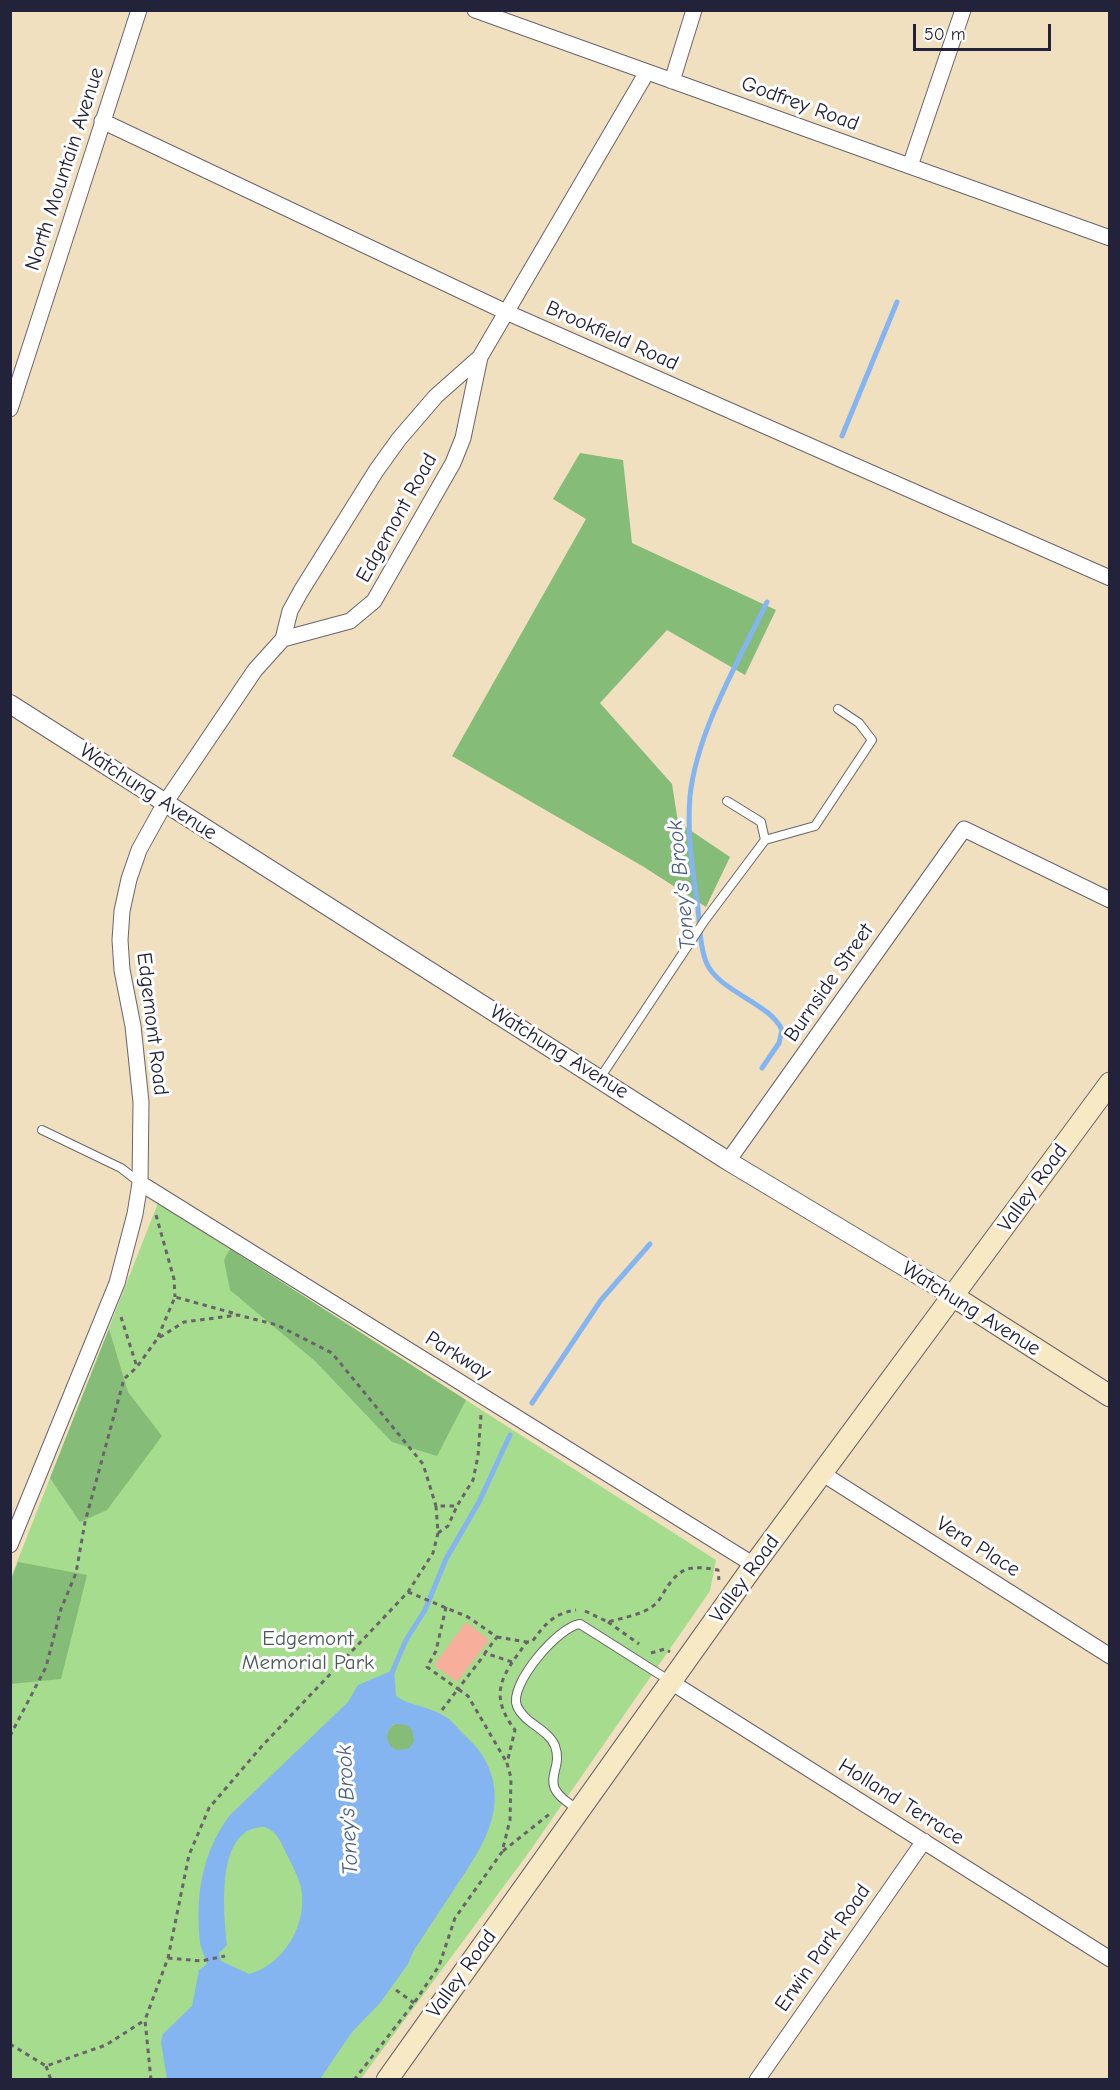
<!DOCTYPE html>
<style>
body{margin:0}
#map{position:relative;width:1120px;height:2090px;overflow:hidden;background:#f0e0c0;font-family:"Comic Neue",sans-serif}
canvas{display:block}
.frame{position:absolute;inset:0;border:12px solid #22223b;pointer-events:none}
.scale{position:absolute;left:913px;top:24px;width:138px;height:27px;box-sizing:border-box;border:3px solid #22223b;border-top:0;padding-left:8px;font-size:18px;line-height:21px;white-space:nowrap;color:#22223b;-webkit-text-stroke:4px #fff;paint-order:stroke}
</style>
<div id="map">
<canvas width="1120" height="2090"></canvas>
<div class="frame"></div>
<div class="scale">50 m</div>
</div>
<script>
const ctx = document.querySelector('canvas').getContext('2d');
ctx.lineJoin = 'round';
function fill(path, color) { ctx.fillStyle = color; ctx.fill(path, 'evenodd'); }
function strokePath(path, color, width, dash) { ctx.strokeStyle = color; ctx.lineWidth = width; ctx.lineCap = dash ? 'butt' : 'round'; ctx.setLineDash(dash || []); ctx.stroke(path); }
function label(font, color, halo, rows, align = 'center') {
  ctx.font = font + ' "Comic Neue",sans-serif'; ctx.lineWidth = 6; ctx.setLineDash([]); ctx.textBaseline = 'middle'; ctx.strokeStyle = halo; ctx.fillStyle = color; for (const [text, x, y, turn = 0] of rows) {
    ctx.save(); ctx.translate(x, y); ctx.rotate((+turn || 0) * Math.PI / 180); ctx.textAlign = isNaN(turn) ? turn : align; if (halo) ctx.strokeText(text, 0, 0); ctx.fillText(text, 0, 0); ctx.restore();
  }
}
const green = new Path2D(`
 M158,1203l558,357 -6,31 -183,264 -167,225 -349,-1 -1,-499z`);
const forest = new Path2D(`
 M580,453l43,7 9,83 144,67 -31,65 -78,-45 -67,73 72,81 6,38 52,35 -24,50 -62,-40 -192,-111 134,-237 -33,-20z
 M230,1249l236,151 -29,56 -45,-14 -77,-81 -85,-71 -6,-30z
 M109,1329l19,63 34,44 -55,74 -27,12 -30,-44z
 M18,1562l69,13 -26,104 -50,5v-104z
 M387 1737a14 14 0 1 1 28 0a14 14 0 1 1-28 0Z`);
const water = new Path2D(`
 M394,1670l2,26c14,11 42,10 58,28 9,11 22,20 30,34 27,48 -2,90 -29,130 -14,21 -27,41 -41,62l-6,14 -28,39 -28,29 -32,47h-153l-6,-37 2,-8 29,-28 7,-36 8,-6c-2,-8 -6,-14 -7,-22 -5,-46 2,-90 30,-127l118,-113 10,-17zM394,1724l13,1 5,5 2,11 -5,8 -14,1c-10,-8 -11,-18 -1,-26zM265,1827c13,5 16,16 22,28 6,12 14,26 15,39 3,35 -20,71 -53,80l-28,-13 -2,-8 8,-8c-3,-31 -13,-119 38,-118z`);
const stream = new Path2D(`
 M842,436l55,-134
 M762,1068l17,-25 3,-13c-12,-27 -62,-38 -75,-66 -8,-18 -7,-44 -10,-63 -5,-35 -10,-70 -7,-105 7,-65 49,-136 77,-194
 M532,1403l69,-103 49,-56
 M391,1675l15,-35 19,-30 21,-51 33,-57 31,-67`);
const building = new Path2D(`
 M466,1622l23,18 -32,42 -23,-17z`);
const path = new Path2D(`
 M156,1215l18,64 1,18
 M121,1317l16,50
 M158,1337l17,-40 58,16
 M438,1533l10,-7 9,-20
 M408,1592l60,25 29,20 -12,16 27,9
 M446,1607l-10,44 -9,16 31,22 27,-35
 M585,1611l23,11c14,-4 33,-7 45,-16 5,-3 8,-9 11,-14 16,-26 26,-27 54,-22l1,10
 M608,1622l31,22
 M497,1637l30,5
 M651,1653l14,-4 5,3
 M442,1710l16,-21 10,7 39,67
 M10,1736l36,-69 15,-58 15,-36 9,-51 39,-143 13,-12 20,-28 27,-17 54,-7 39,10 55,28 91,111 13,42
 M503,1851l49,-39
 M168,1958l33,3 24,-5
 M396,1990l18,13
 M10,2044l36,22 60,-21 39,-25
 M46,2066l5,14
 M151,2080l-6,-60 23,-62 21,-103 20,-47 53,-62 146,-154 25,-39 5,-20 -2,-27h21l16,-26 5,-24 3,-41
 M354,2080l60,-77 25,-37 16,-48 47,-66 8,-32 1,-42 -4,-15 8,-33c-28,-37 -12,-56 12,-88h5c12,-17 22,-29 44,-32`);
const service = new Path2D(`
 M765,840l50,-14 57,-86 -13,-17 -21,-14
 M600,1078l105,-158 60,-80 -4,-18 -34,-21
 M42,1130l79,38 18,14
 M578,1809c-45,-26 -13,-36 -23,-63 -7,-17 -31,-23 -38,-40 -9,-21 42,-80 63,-82l90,57`);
const minor = new Path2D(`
 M475,10l635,228
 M672,81l22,-71
 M102,121l404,191 604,266
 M910,166l53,-156
 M10,409l129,-399
 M283,639l67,-18 24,-20 79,-138 10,-25 17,-81
 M728,1161l236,-332 146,71
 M140,1183l614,382
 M823,1474l287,182
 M10,1545l107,-262 18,-69 5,-31 1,-81 -8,-76 -11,-56 -2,-30 2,-29 7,-32 10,-29 26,-47 90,-133 28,-31 7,-28 11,-20 75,-120 23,-32 37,-43 44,-39 167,-285
 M671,1682l439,277
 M757,2080l167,-239`);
const tertiary = new Path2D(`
 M10,704l718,457 225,135`);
const secondary = new Path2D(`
 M953,1296l157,100
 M387,2080l367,-515 356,-482`);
const streetNames = [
 ["Godfrey Road",800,104,20],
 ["North Mountain Avenue",65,169,-72],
 ["Brookfield Road",612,336,24],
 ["Edgemont Road",397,518,-61],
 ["Watchung Avenue",148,792,33],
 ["Burnside Street",829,983,-55],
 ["Edgemont Road",152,1024,83],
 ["Watchung Avenue",559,1052,32],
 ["Valley Road",1033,1188,-54],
 ["Watchung Avenue",971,1309,32],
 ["Parkway",458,1356,32],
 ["Vera Place",978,1547,32],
 ["Valley Road",745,1579,-54],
 ["Holland Terrace",901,1802,32],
 ["Erwin Park Road",823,1948,-55],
 ["Valley Road",462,1974,-54]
];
const parkNames = [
 ["Edgemont",308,1639],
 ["Memorial Park",308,1663]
];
const waterNames = [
 ["Toney's Brook",682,885,-96],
 ["Toney's Brook",348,1810,-93]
];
fill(green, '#a5dc8d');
fill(forest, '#84bc78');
fill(water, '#84b5f0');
strokePath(stream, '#84b5f0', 5);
fill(building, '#f7af9c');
strokePath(service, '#6a646a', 10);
strokePath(minor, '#6a646a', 17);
strokePath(tertiary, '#6a646a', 20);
strokePath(secondary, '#6a646a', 23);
strokePath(path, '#6a646a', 3, [4.5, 4.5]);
strokePath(service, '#fff', 8);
strokePath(minor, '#fff', 15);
strokePath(tertiary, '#fff', 18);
strokePath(secondary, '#f7e9c3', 21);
label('21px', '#22223b', '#fff', streetNames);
label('21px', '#495a54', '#fff', parkNames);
label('italic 22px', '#495d83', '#fff', waterNames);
</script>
